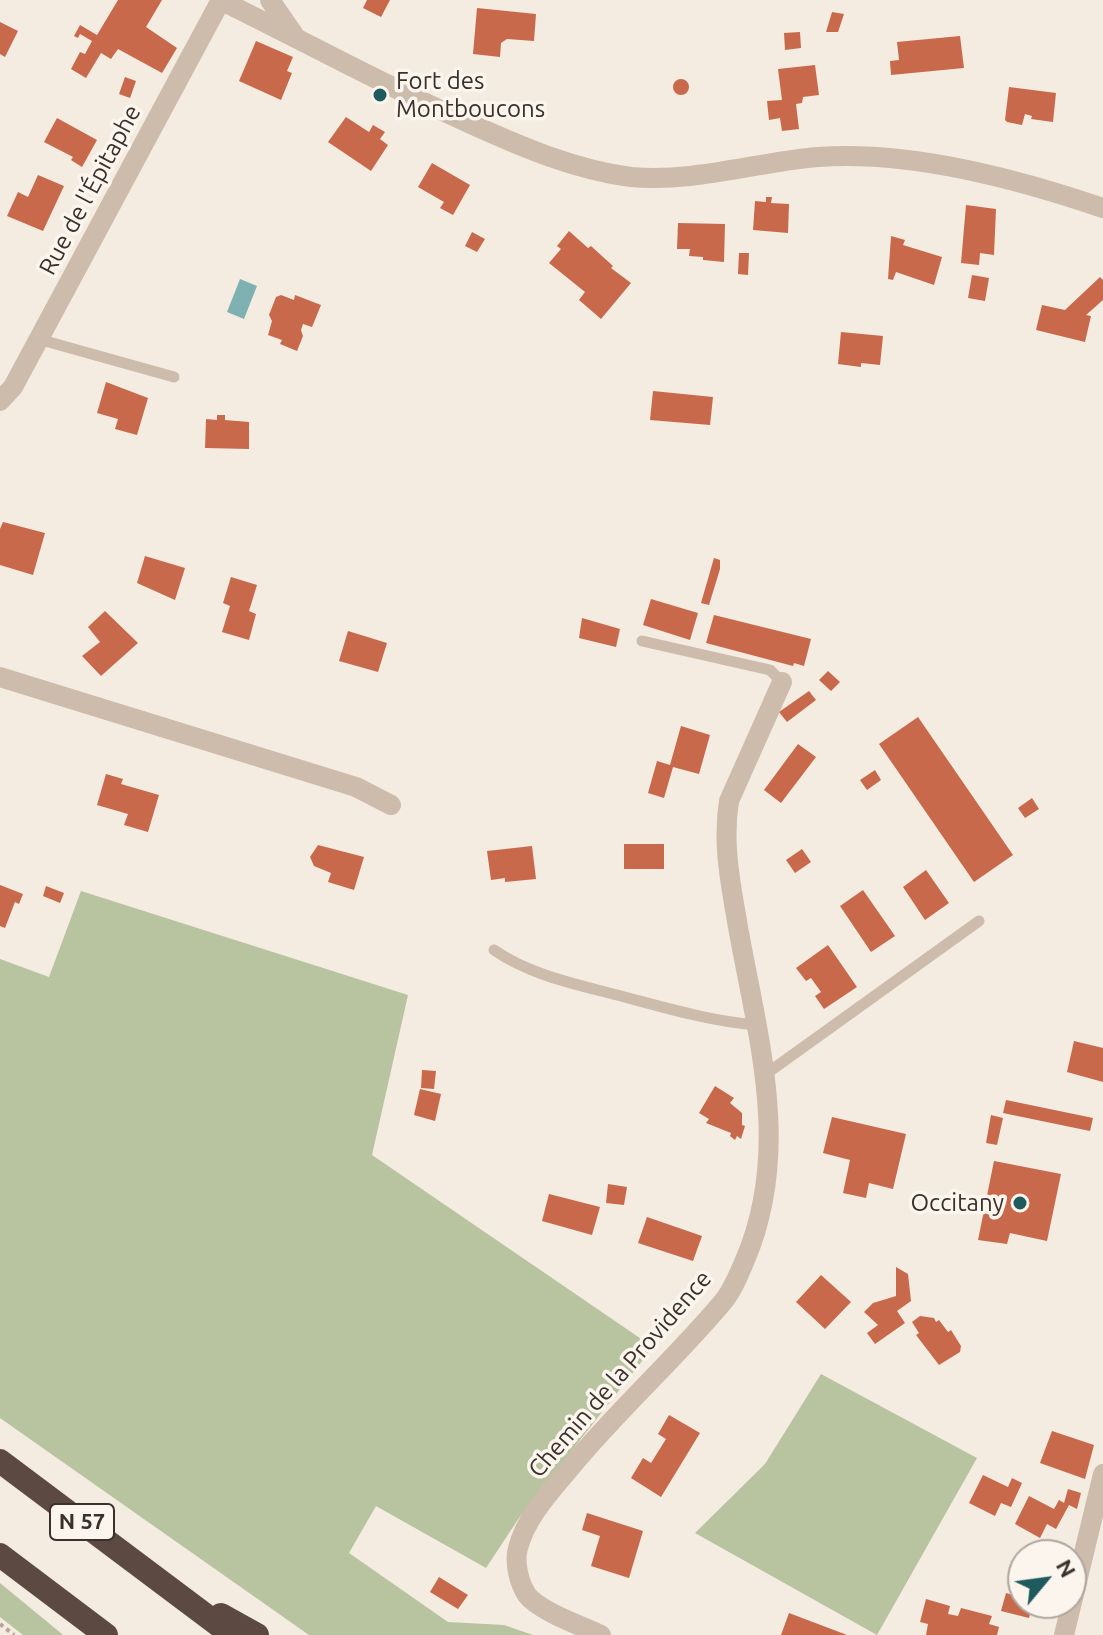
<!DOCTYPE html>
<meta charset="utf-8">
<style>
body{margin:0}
#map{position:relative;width:1103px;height:1635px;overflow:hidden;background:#f4ebe1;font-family:Ubuntu,sans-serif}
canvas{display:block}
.north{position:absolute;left:1007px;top:1539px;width:80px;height:80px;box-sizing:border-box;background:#fbf5ee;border:2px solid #aea6a0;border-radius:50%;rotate:61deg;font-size:22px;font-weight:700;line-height:32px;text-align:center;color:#3b302b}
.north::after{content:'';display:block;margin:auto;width:28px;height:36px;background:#1f5a5e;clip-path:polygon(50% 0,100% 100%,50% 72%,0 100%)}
</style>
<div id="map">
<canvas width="1103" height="1635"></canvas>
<div class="north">N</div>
</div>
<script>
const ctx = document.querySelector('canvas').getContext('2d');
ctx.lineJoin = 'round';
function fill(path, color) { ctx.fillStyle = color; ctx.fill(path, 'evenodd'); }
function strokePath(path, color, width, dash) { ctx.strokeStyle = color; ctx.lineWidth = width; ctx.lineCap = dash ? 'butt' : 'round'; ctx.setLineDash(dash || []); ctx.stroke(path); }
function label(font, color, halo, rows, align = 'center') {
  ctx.font = font + ' Ubuntu,sans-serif'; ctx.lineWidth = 7; ctx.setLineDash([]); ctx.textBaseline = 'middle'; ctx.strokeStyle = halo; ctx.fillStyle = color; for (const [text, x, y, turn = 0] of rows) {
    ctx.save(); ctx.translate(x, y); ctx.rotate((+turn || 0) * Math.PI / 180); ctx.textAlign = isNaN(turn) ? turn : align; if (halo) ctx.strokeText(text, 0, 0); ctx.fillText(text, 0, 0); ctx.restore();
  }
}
const green = new Path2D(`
 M81,891l327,104 -36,160 281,192 -134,171 -33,50 -110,-62 -27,47 99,69 56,3 29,10h-224l-309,-217v-459l49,18z
 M821,1374l156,84 -100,177 -182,-102 70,-69z
 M0,1583l62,51 1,1h-40l-23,-18z`);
const water = new Path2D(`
 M240,279l17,7 -13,33 -17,-7z`);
const building = new Path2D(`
 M118,0h44l-16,27 31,21 -15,25 -44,-24 -7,10 -10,-6 -15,25 -15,-9 9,-17 5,2 7,-13 -12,-7 -2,4 -4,-2 6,-11 17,10z
 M367,0h23l-9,17 -18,-9z
 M477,8l59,6 -2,27 -27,-2 -6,4 -1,14 -27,-3z
 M832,12l12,2 -6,18h-12z
 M0,22l18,9 -13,26 -5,-3z
 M800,32l1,16 -16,2 -1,-17z
 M960,36l4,32 -73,7 -1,-14 9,-1 -2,-18z
 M256,41l37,16 -6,14 5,2 -11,27 -42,-19z
 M815,65l4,30 -16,2 -1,6 -6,1 3,25 -17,2 -2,-13 -11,2 -2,-19 15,-1 -4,-31z
 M125,77l11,4 -6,17 -11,-4z
 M673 87a8 8 0 1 1 16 0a8 8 0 1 1-16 0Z
 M1009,87l47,6 -3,29 -22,-3 1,-3 -7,-2 -3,11 -15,-3 -2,-2z
 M346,117l23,15 4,-7 12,7 -5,7 8,6 -17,26 -43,-29z
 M57,118l40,22 -15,27 -11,-7 2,-3 -29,-15z
 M432,163l38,22 -17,30 -13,-7 4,-6 -26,-15z
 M38,175l26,11 -21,45 -36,-15 11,-24 10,5z
 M766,197h6l-1,6 18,1 -1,29 -35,-3 2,-29 11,1z
 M966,205l30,4 -2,46 -14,-2 -1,12 -18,-2z
 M678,223l47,1 -1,38 -21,-2v-3l-14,-1 1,-7h-13z
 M569,231l19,17 3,-2 22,20 -2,2 20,15 -30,36 -22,-19 6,-8 -36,-29 12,-14 -4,-3z
 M472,232l13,7 -8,13 -12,-6z
 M891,236l14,4 -2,5 39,12 -8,28 -38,-13 -3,8 -5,-1z
 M739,253h10l-1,22 -10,-1z
 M972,275l17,3 -4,23 -17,-3z
 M1100,277l3,3v20l-17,15 5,1 -6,26 -49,-12 6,-25 23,5z
 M281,295l13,5 1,-5 26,10 -9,22 -9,-3 -2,6 2,6 -6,15 -17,-7 2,-4 -14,-5 4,-14 -3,-6 7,-18z
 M841,332l42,4 -3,29 -19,-2v4l-23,-3z
 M106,382l42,16 -11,37 -22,-6 3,-10 -21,-6z
 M653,391l60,6 -3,28 -60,-5z
 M217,415h8v5l24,2v27l-44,-1 1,-29 11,1z
 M3,522l42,11 -12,42 -33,-10v-36z
 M145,556l40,12 -10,32 -38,-17z
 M714,558l6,2v9l-11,36 -8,-2z
 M231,577l26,8 -8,26 7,3 -7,26 -27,-8 8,-26 -7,-3z
 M651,599l47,14 -8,27 -47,-15z
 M105,611l33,32 -37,33 -19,-20 18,-14 -12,-15z
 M714,615l97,24 -7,27 -10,-3 -1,3 -87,-23z
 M582,618l38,11 -4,18 -37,-9z
 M348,631l39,12 -9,29 -39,-11z
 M828,671l12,11 -9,9 -12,-11z
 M809,691l7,9 -29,22 -8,-10z
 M918,717l95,138 -39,27 -95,-138z
 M681,726l29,9 -11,39 -26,-7 -9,31 -16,-5 9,-32 13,4z
 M798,744l18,13 -35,46 -17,-13z
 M875,770l6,10 -14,10 -7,-10z
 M106,774l17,5 -2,5 38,11 -11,37 -24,-7 4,-11 -31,-9z
 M1032,798l7,11 -14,9 -7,-10z
 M624,844h40v25h-40z
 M318,845l46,12 -10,33 -26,-8 3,-9 -17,-7 -4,-9z
 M532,846l4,33 -31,3v-4l-14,2 -4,-29z
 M802,849l9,13 -16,11 -9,-13z
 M926,870l23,33 -24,17 -22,-33z
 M0,885l23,9 -4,10 -4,-2 -10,26 -5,-2z
 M46,886l18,7 -4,10 -17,-7z
 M863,890l32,46 -24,16 -31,-46z
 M828,945l29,42 -33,22 -9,-13 6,-4 -10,-14 -5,3 -10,-13z
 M1074,1041l29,7v34l-36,-10z
 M422,1070l14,1 -2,18 -13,-1z
 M715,1086l19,12 -4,5 12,10v12l3,1 -4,13 -4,-3 -2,4 -5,-4 1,-3 -25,-10 3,-4 -10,-6z
 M420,1089l21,5 -6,27 -21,-6z
 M1006,1100l87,18 -3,13 -87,-18z
 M991,1115l12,3 -6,27 -11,-2z
 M832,1117l74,17 -13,55 -24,-6 -3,15 -23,-5 7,-33 -27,-7z
 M994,1161l67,13 -14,67 -37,-8 -3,11 -29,-4z
 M608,1184l19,3 -3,18 -18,-2z
 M549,1194l51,13 -8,28 -50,-14z
 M647,1217l55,19 -9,25 -55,-18z
 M896,1267l12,7 3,27 -14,10 8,12 -30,21 -8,-11 11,-8 -14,-13 9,-9 23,-7z
 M821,1275l30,27 -26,27 -29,-27z
 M920,1316l14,2 2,4 3,-2 9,12 3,-2 10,16 -1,6 -21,13 -23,-30 3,-2 -7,-11z
 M669,1415l31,18 -39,64 -30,-19 12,-20 8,5 15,-24 -8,-5z
 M1052,1431l42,14 -9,34 -45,-16z
 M983,1475l25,12 4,-9 10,5 -11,24 -10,-4 -6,13 -26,-13z
 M1068,1489l13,4 -4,16 -8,-4 -13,24 -9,-5 -7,14 -25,-14 14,-28 25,13 5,-9 5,3z
 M587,1513l56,18 -14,47 -38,-12 9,-30 -18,-6z
 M439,1577l29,18 -10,14 -28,-17z
 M1006,1593l17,5v5h10l-4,15 -28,-7z
 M926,1599l24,7 -2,8 10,2 3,-8 31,8 -3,8 10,3 -2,8h-71l2,-11 -8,-2z
 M789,1613l58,22h-66z`);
const path = new Path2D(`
 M0,1624l14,11`);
const lane = new Path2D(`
 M38,339l136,38
 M642,641l128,29 12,12
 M494,950c36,25 81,34 123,45 46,12 92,26 140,30
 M766,1074l213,-153`);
const street = new Path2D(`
 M220,0c84,41 165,86 251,124 51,23 104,46 160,53 63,6 125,-15 187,-20 91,-7 200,22 285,51
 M270,0l24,35
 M0,401l13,-14 208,-387
 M0,677l356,110 35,18
 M601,1635c-19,-9 -62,-24 -74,-40 -8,-12 -13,-33 -9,-47 8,-31 32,-56 52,-80 48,-58 104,-108 152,-165 10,-11 17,-29 23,-43 47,-110 13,-221 -7,-333 -7,-42 -16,-82 -9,-126l53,-119
 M1064,1635l39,-161`);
const highway = new Path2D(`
 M0,1461l232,174
 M0,1555l106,80
 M221,1615l36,20`);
const markers = [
 [380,95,8,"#1f5a5e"],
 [1020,1203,8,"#1f5a5e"]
];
const shields = [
 [82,1522,64]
];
const shieldNames = [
 ["N 57",82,1522]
];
const poiNames = [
 ["Fort des",396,81],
 ["Montboucons",396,109],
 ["Occitany",1004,1203,"right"]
];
const streetNames = [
 ["Rue de l'Épitaphe",90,190,-62],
 ["Chemin de la Providence",620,1374,-49]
];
fill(green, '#b8c4a0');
fill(water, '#7fb0b2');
fill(building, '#c8694b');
strokePath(path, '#b9a596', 4, [4, 4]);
strokePath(lane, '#cdbbac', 11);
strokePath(street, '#cdbbac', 20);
strokePath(highway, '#5c4a42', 24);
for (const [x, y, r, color] of markers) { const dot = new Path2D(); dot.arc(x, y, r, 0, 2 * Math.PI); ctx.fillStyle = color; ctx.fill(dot); strokePath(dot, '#fbf5ee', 3); }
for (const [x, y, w] of shields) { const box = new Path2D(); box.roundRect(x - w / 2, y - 18, w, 36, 6); ctx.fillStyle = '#fbf5ee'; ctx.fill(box); strokePath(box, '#3b302b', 2); }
label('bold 22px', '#3b302b', null, shieldNames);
label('24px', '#3b302b', '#fbf5ee', poiNames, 'left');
label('24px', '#3b302b', '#fbf5ee', streetNames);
</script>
